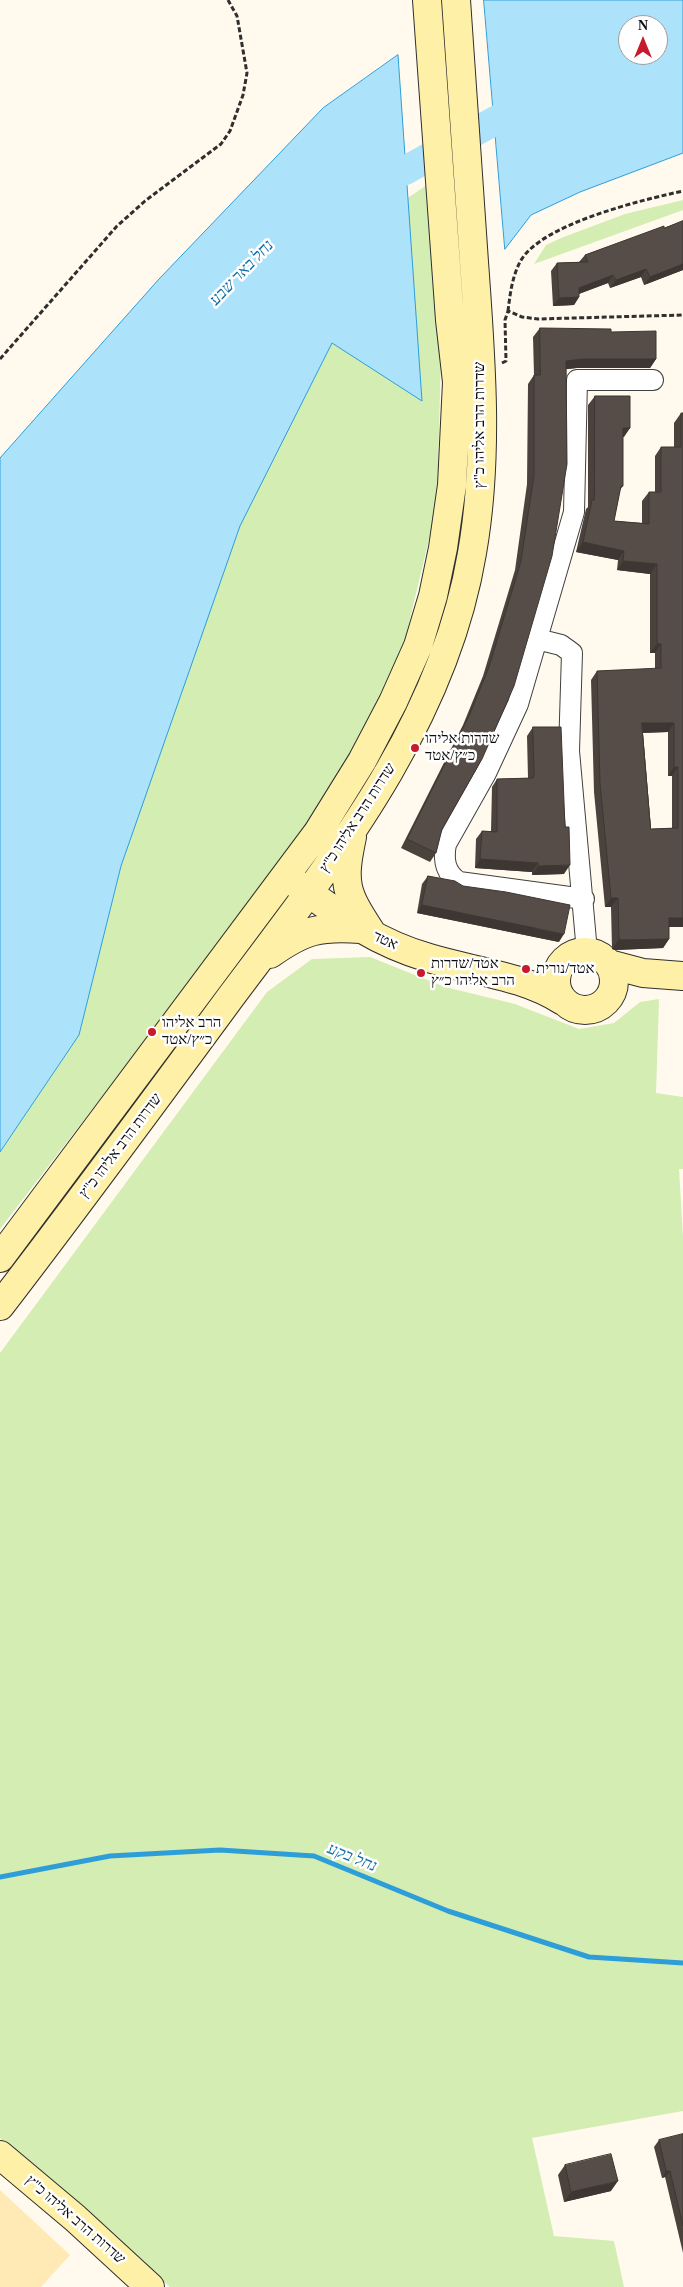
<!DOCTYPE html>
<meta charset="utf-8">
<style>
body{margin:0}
#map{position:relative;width:683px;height:2287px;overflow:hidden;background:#fffaed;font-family:"Times New Roman",serif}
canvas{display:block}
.north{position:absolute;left:618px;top:15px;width:50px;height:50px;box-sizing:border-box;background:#fff;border:1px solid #9e9e9e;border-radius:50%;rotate:0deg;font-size:14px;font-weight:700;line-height:20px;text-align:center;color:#0d0d0d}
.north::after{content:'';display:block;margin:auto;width:18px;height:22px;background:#c81a2d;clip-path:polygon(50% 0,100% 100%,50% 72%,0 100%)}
</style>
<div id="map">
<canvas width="683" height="2287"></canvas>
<div class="north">N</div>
</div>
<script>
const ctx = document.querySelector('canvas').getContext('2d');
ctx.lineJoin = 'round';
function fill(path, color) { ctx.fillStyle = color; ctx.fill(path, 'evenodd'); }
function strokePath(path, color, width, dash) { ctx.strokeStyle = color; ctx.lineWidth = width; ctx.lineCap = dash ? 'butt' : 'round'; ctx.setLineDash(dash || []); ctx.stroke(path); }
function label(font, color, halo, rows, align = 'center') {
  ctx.font = font + ' "Times New Roman",Heebo,serif'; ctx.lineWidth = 5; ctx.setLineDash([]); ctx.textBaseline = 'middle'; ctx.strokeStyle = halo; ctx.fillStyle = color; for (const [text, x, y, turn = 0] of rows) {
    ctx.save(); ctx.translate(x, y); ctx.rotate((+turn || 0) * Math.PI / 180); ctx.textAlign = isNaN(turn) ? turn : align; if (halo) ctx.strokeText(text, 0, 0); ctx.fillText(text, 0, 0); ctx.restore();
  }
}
const green = new Path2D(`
 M427,185l14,170 -4,151 -36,150 -50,105 -77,112 -274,356v-77l79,-117 42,-169 198,-609z
 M683,200v10l-149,54 12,-19 15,-7 64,-24z
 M370,957l75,30 70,17 64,25 35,-6 26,-21 19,-3 -3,94 27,4v72h-4l4,69v873l-151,27 22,98 60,5 10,46h-454l-170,-149v-785l267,-361 45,-33z`);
const sand = new Path2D(`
 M0,2190l70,65 -29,32h-41z`);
const water = new Path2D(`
 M484,0h199v153l-103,39 -49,23 -26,34zM628,25h30v30h-30z
 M398,55l24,346 -90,-58 -92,183 -119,340 -42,169 -79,117v-694l159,-179 164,-171z`);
const stream = new Path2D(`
 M0,1877l110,-21 110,-6 94,6 134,55 141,46 94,6`);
const river = new Path2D(`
 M370,187l34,-16 125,-69`);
const path = new Path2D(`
 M508,311c2,-16 4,-34 12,-49 20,-38 122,-62 163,-71
 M0,359l117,-133 28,-25 76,-57 9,-13 13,-36 4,-22 -10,-57 -9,-16
 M502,363l4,-2 -1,-41 3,-9 14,6 16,2 145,-4`);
const street = new Path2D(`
 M537,639l24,6 11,8 -3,98 18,201
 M584,899l-125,-17c-14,-9 -16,-22 -13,-38l40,-71 32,-69 56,-192 3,-132h76`);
const secondary = new Path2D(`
 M352,837c-10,47 -7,55 19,95
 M294,882c45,33 80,60 135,76 46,14 93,17 134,43
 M556 981a29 29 0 1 1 58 0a29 29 0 1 1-58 0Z
 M270,954c34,-24 49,-28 91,-25
 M609,964l34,9 40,3
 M0,1258l318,-426 44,-71 31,-59 25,-56 15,-50 10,-48 9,-63 5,-103 -7,-62 -23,-320
 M0,1306c77,-100 152,-202 227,-304 103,-138 216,-275 245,-449 17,-97 9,-194 2,-291 -6,-87 -12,-175 -18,-262
 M0,2155l75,63 75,69`);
const wall = new Path2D(`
 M683,221v49l-39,15 -3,-8 -31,11 -2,-5 -29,11v3l-5,8 -21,1 -2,-35 6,-8 22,-1 6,-7 79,-27z
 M540,328l71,4 45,27 -6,9h-73l-11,1 1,95 -125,365 -6,24 -6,9 -29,-14 62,-123 20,-49 32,-106 12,-86 1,-100 6,-9 -1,-38z
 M595,396l35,32 -7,9v49l-3,4 -6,31 28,2v-22l7,-9h6v-36l6,-9h13v-24l7,-10 2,514h-14v12l-6,9 -48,2 -3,-1 -1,-42h-6l-11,-115 -3,-112 6,-9 58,-2v-16h-5v-79l-33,-4 1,-10 -42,-8 10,-43 2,-2v-102zM668,732v44h4v52l-21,1 -8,-96z
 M533,727l31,147 -32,1v-3l-57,-4 1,-29 6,-8h9l1,-44 5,-8 31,-1 -1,-42z
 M428,876l35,10 96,56 -142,-29 5,-29z
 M683,2134v119l-18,-76 -3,1 -8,-31 5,-7z
 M565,2165l46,26 -47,11 -6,-27z`);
const shadedWall = new Path2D(`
 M683,264v6l-39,15 6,-8z
 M646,269l-5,8 -31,11 6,-8z
 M613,275l-5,8 -35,13 6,-8z
 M579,297l-5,8 -21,1 6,-8z
 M583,359h73l-6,9h-73l-18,2 7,-9z
 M623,428h7l-6,9h-7z
 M583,542l41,9 -6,9 -42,-8z
 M623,561l34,3 -7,10 -33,-4z
 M657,644h4l-6,9h-5z
 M642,723h32l-6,9 -32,1z
 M674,767h4l-6,9h-4z
 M480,859l58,4 -6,9 -57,-4z
 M570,865l-6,9 -32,1 6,-9z
 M611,898h7l-7,9h-6z
 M422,905l142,29 -5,8 -142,-29z
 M669,918h14v9h-21z
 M619,939h50l-6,9 -48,2 -3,-1z
 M666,2171h4l-5,6 -3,1z
 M618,2181l-7,10 -47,11 7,-10z`);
const building = new Path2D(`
 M683,221v43l-33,13 -4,-8 -30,11 -3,-5 -34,13v9l-20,1 -2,-35 31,-1 -3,-7 79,-29v2z
 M540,328l71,1v3l45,-1v28h-73l-17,2 1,103 -15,92 -38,130 -32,73 -40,70 -6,24 -29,-14 62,-123 20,-49 32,-106 13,-86v-100h6z
 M595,396h35v32h-7v58h-2l-7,35 35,3v-32h12v-45h20v-34h2v505h-14v21l-47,1 -3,-1 -1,-41h-7l-11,-115 -3,-112 64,-3v-24h-4v-80l-34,-3 1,-10 -41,-9 9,-42h2zM642,723h32v44h4v61l-27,1z
 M533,727h28l4,100h4l1,38 -32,1v-3l-58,-4 2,-28 15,1v-53l36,-1 1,-2z
 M428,876l27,5 8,5 43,6 64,13 -6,29 -142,-29z
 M683,2134v92l-13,-55h-4l-7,-31z
 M611,2154l7,27 -47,11 -6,-27z`);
const markers = [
 [415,748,5,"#c81a2d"],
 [526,969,5,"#c81a2d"],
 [421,973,5,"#c81a2d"],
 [152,1032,5,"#c81a2d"]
];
const streetNames = [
 ["שדרות הרב אליהו כ\"ץ",480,425,-90],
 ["שדרות הרב אליהו כ\"ץ",358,818,-57],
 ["אטד",385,941,25],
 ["שדרות הרב אליהו כ\"ץ",121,1146,-53],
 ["שדרות הרב אליהו כ\"ץ",75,2220,41]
];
const poiNames = [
 ["שדרות אליהו",425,739],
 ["כ״ץ/אטד",425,756],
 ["אטד/שדרות",431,964],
 ["הרב אליהו כ״ץ",431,981],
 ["אטד/נורית",536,969],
 ["הרב אליהו",162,1023],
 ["כ״ץ/אטד",162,1040]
];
const waterNames = [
 ["נחל באר שבע",242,273,-46],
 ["נחל בקע",352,1858,22]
];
fill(green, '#d4edb3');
fill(sand, '#ffeab5');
fill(water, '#ade2fb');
strokePath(water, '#2e9ed8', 1);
strokePath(stream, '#2e9ed8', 5);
strokePath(river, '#ade2fb', 29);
strokePath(street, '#404040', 22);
strokePath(secondary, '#2f2f2f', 30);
strokePath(path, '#2f2f2f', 3, [5, 2.5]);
strokePath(street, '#fff', 20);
strokePath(secondary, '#fff0a8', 28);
fill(wall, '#4b423e');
fill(shadedWall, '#3d3632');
fill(building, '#574d48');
strokePath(building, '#3d3632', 1);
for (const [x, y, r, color] of markers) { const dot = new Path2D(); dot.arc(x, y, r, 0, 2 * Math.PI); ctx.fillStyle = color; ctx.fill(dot); strokePath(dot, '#fff', 2); }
label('15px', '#0d0d0d', '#fff', streetNames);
label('15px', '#0d0d0d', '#fff', poiNames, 'left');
label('italic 16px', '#0d6ea9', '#fff', waterNames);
</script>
